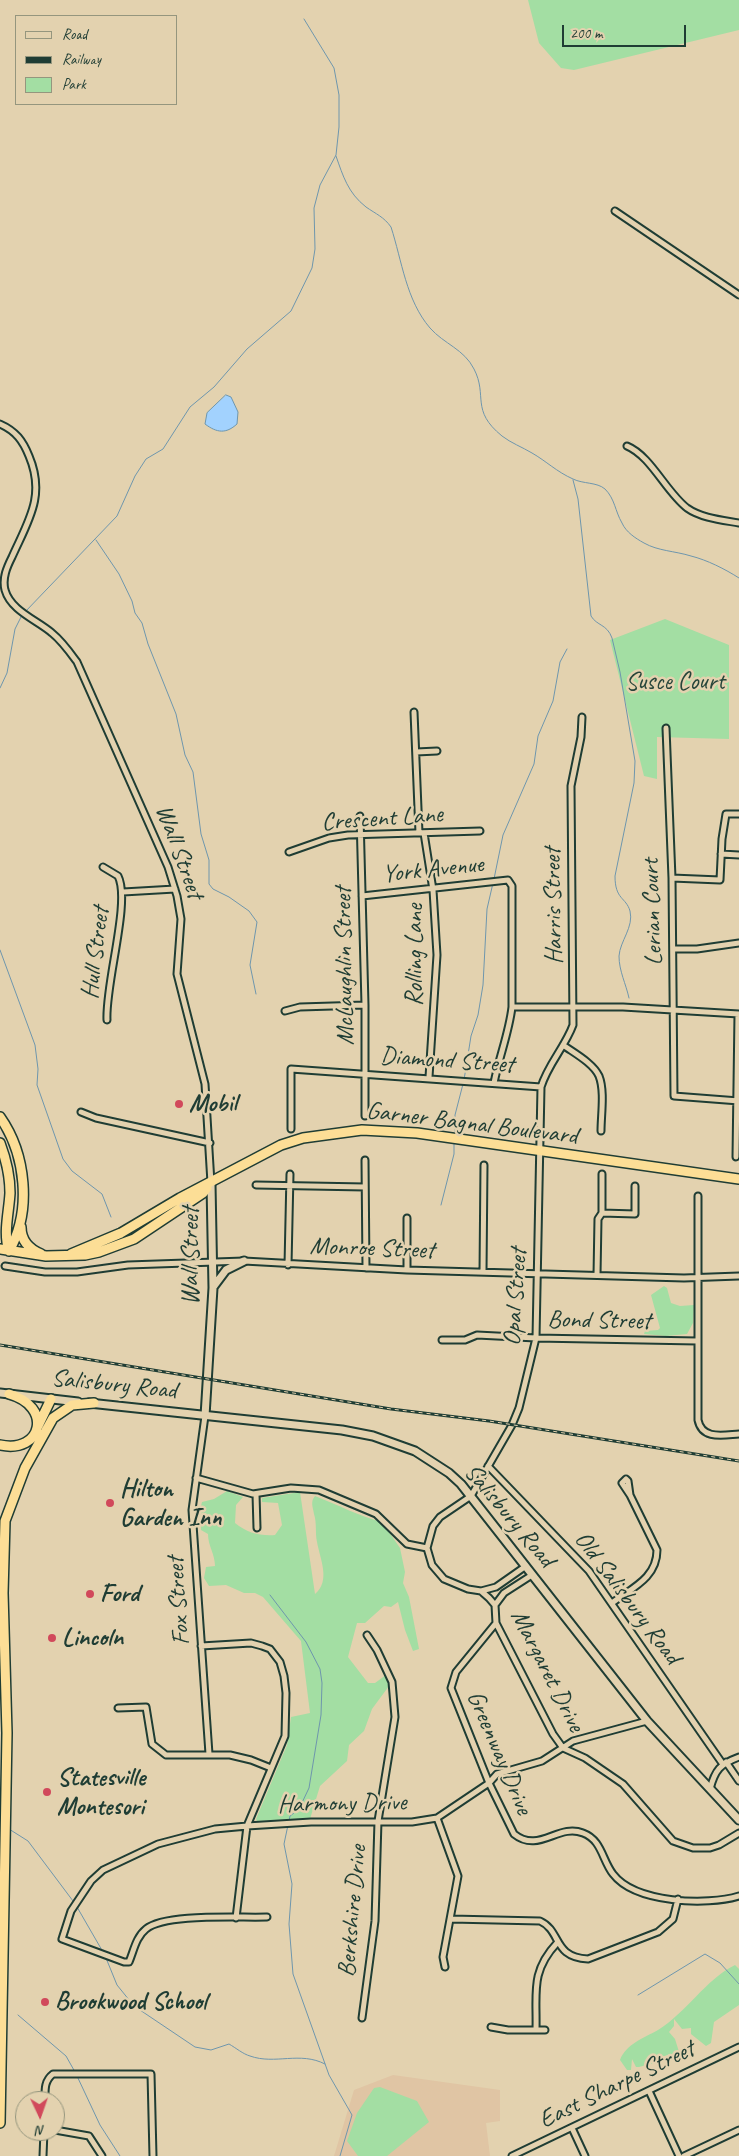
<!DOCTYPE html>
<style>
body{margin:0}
#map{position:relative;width:739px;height:2156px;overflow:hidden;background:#e3d2af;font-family:Caveat,sans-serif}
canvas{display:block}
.legend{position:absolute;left:15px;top:15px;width:162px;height:90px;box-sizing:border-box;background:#e3d2af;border:1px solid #95967e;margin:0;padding:6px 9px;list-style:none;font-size:15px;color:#1f3d34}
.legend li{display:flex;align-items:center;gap:10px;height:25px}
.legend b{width:25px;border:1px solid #95967e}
.north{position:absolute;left:15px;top:2091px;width:50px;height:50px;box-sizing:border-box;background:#e3d2af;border:1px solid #95967e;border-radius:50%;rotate:177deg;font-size:14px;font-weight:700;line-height:20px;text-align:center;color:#1f3d34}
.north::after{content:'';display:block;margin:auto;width:18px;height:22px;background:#d1495b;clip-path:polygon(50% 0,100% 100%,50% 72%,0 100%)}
.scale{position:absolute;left:562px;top:25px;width:124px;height:22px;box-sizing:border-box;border:2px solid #1f3d34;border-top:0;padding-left:6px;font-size:15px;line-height:18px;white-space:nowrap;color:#1f3d34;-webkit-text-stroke:4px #e3d2af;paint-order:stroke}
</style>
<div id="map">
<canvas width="739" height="2156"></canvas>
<ul class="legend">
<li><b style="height:6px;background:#e3d2af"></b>Road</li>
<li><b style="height:6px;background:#1f3d34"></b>Railway</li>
<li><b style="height:14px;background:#a3dea3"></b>Park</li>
</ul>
<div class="north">N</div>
<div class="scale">200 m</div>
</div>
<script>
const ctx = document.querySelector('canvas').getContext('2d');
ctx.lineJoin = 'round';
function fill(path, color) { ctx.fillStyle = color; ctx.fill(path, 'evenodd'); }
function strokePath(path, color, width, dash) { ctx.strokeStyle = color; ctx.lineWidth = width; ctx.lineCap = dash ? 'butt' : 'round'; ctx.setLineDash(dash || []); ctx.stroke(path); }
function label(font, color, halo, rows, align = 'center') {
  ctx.font = font + ' Caveat,sans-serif'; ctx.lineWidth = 5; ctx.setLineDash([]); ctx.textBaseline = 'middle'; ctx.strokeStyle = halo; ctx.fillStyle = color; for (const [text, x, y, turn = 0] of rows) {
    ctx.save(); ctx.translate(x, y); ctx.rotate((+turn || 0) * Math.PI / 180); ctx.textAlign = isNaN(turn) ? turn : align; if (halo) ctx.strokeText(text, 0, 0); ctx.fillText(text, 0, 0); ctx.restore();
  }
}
const built = new Path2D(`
 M393,2075l107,15v31l-14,2 4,33h-156l20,-66z`);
const green = new Path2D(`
 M528,0h211v30l-165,40 -13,-2 -22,-25z
 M665,619l64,26v94l-72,-2v42l-13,-3 -34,-136z
 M664,1286l3,2 4,15 9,3 14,-1 -1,18 -6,11 -21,2 -22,-2 1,-3 13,-1 2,-2 -9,-33z
 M227,1491l16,6 -7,8 -1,18c12,10 25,13 40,12l7,-10 -4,-22 -16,-1v-4l38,-6 15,102c16,-13 5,-35 2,-52 -2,-9 0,-19 -3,-28 -1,-7 -4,-12 1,-18 23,9 44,20 67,26l18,26 5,24 -2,11 6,14 10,52 -6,2 -8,-21 -7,-28 -7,5 -7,-1 -19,17h-8l-9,34 20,26h7l11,-8 3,11 -17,23 -8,22 -15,14 -2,16 -27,25 -10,33 -53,2 -1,-2 31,-74 4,-28 19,-4 -9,-72 -38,-44 -8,-4h-11l-18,-8 -17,1 -5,-8 2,-11 9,-1c0,-12 -7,-20 -7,-32l-7,-4 -1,-20 2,-8 12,-3z
 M735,1965l4,4v36l-25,17 -3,21 -5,3 -15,-12v-6l-9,1 -8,-10v7l-5,6 6,7 5,16 -10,-1 -8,3v4l-23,6h-3l-4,-8 -1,11h-4l-7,-10c6,-16 24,-22 38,-30 29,-18 47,-50 77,-65z
 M380,2087l37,14 12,21 -42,34h-29l-11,-15 10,-28 17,-25z`);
const water = new Path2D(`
 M226,395l5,2 7,15 -1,12c-11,10 -20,9 -32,0l2,-11z`);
const stream = new Path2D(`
 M336,156c7,20 12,37 30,51 10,7 18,10 25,20 11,34 15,73 39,101 14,16 34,21 44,41 14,27 -4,41 28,67 9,7 20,11 30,17 14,8 25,19 41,26 10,5 24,3 32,10 10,10 10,22 17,34 4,9 13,15 22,20 14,8 31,8 47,13 16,4 34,13 48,22
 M573,480l5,19 13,117c6,10 16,8 21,22l8,34 15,89 -1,22 -19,93c0,24 11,21 15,35 4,16 -10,30 -11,45 0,15 7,28 10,42
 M96,540l23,34 13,27 3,12 7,10 6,21 28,70 9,41 8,17 8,62 8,26v24l4,5 16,8 20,14 8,11 -7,43 6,29
 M25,612l92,-96 18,-40 11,-17 17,-10 27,-42 24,-20 33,-38 44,-38 21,-43 3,-19 -1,-41 6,-23 16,-30 3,-28v-32l-5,-27 -30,-49
 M0,688l7,-15 8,-44 7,-14
 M494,879l9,-44 31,-71 4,-28 15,-35 7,-39 7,-13
 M0,950l35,95 3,24 -1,16 26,74 9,12 30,23 9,23
 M464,1080l7,-44 7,-21 5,-30 4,-76 6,-26
 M455,1134v-19l8,-31
 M441,1205l13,-51v-11
 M270,1595l36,47 14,27 2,14 -1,32 -12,73 -10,21 -9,7 -1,5
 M288,1825l-4,19 8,40 -3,40 4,50 36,101 23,40 -12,41
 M9,1829l19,12 45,60
 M77,1907l26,45
 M106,1958l11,27 17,21 61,41 16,3 18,-6c7,4 14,10 21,12 25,9 50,-5 75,8
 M638,1995l67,-41 15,9 19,21
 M18,2015l48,41 9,16
 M77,2076l23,49 20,31`);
const street = new Path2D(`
 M615,211l124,84
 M0,424c16,7 23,17 29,32 17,40 -1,65 -17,101 -5,10 -10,21 -7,33 6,21 32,30 47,43 10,8 17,18 25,29l91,205 9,29 4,23 -4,55 28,110 6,99
 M627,446c24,10 39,46 60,62 14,10 35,12 52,15
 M414,712l5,121
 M582,717l-1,20 -10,49 2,239c-8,22 -25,39 -32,62l-5,251 -17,70 -7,17 -41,71 -31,21 -7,9 -6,22 5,17 12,14 24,10 13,2 8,7 6,7 1,18 57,111 10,14 22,10 38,26 50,57 20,7h17l9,-3 20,-12
 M666,728l6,150 2,218 65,5
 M416,752l21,-1
 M360,816l5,189v111
 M424,833l9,57 4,65 -8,122
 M289,852l40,-14 19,-3 132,-4
 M721,854l18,1
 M103,867l15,9c13,25 -13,108 -11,144
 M672,878l48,2 2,-41 4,-25h13
 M123,892l52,-3
 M362,896l146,-16 4,6v121c-3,26 -13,50 -18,76
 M673,949h24l42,-6
 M512,1007h111l116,7
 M285,1011l15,-4 65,-2
 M563,1045c11,8 30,18 36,31 6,15 2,39 2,55
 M81,1112l15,6 114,25
 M291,1129v-60l250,18
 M736,1157l2,-143
 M365,1160l1,108
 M256,1185l109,2
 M698,1196v224c4,20 25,15 41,14
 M602,1213l33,1v-28
 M407,1218v52
 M288,1265l2,-91
 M5,1266l40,6h32l51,-7 116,-4 163,9 277,8 55,-2
 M483,1272l1,-107
 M597,1275l1,-56 4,-6v-39
 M442,1340h23l12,-5 59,3 161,3
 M205,1416l-13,94 17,244
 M488,1466l101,105 133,192
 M196,1478l57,16 38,-6 28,2 57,24 31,30 20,4
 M626,1479l2,2 2,14 -8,-12z
 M256,1494l1,34
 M481,1591l15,-4 30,-21
 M612,1603c20,-15 45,-25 45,-53l-27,-55
 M495,1605l9,-12 28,-18
 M496,1623l-40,49 -5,16 38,95 25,51c25,20 44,-11 69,-1 19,7 19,27 30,41 22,29 94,32 126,22
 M201,1646l50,-3 11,3 8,3 10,13 4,14 2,17 -1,43 -38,90 -11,92
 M118,1708l28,-1 6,37 14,11h64l21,5 20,8
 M726,1762l13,19
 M710,1789c5,-19 10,-25 29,-32
 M437,1818l21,58 -15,81 2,10
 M267,1917c-28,1 -102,-4 -121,12 -10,8 -12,21 -17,33h-5l-62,-23 9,-28 20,-30 12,-11 55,-26 57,-15 32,-3 64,-4h101l25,-4 52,-35 8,-9 45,-13 31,-20 74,-20
 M451,1919l89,2c22,10 12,36 48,38l70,-27 15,-13 5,-20
 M362,2018l13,-97 3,-100 17,-104 -3,-35 -15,-32 -10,-15
 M491,2027l17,3h37
 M536,2030c1,-37 -6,-58 21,-87
 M649,2091l30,65
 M45,2101c0,-11 -1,-20 8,-27h98l2,82
 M572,2128l13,28
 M55,2130l34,6 13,20
 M43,2156l1,-25
 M512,2156l227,-109
 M684,2156l55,-26`);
const secondary = new Path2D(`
 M214,1286l12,-16 18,-9
 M0,1393l78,9
 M89,1403l253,27 31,6 42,15 34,22 12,11 186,237 92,99
 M205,1416l8,-128 -2,-104`);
const highway = new Path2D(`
 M0,1117c26,37 32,94 9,134
 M0,1143c6,16 10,33 10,50 -1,19 -7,40 -1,58
 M21,1227c0,14 8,22 20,27
 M0,1249l46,7 39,-1 14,-3 35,-13 69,-46 4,-5
 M71,1254l50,-21 59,-35 101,-53 22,-7 59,-8 55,3 322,46
 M38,1426l13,-27
 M0,1445c43,9 53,-39 9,-51
 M0,2123l7,-390 -4,-140 2,-72 20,-53 28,-50 19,-13 22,-2`);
const rail = new Path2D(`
 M0,1345l391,64 98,12 250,40`);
const markers = [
 [179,1104,5,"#d1495b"],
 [110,1503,5,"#d1495b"],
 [90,1594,5,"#d1495b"],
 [52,1638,5,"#d1495b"],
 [47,1792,5,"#d1495b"],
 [45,2002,5,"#d1495b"]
];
const parkNames = [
 ["Susce Court",675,682]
];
const streetNames = [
 ["Crescent Lane",382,819,-4],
 ["Wall Street",179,852,70],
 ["York Avenue",433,870,-6],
 ["Harris Street",554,906,-91],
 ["Lerian Court",653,912,-92],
 ["Hull Street",96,953,-83],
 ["Rolling Lane",415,955,-90],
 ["McLaughlin Street",345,966,-91],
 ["Diamond Street",447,1061,4],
 ["Garner Bagnal Boulevard",472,1124,7],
 ["Monroe Street",372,1249,2],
 ["Wall Street",191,1256,-90],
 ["Opal Street",516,1297,-86],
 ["Bond Street",599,1321,1],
 ["Salisbury Road",114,1385,6],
 ["Salisbury Road",509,1516,50],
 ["Old Salisbury Road",627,1598,53],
 ["Fox Street",179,1601,-94],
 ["Margaret Drive",547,1671,63],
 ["Greenway Drive",499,1753,67],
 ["Harmony Drive",342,1804,-1],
 ["Berkshire Drive",353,1911,-85],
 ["East Sharpe Street",617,2085,-26]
];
const poiNames = [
 ["Mobil",189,1104],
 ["Hilton",120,1489],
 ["Garden Inn",120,1518],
 ["Ford",100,1594],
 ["Lincoln",62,1638],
 ["Statesville",57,1778],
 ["Montesori",57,1807],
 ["Brookwood School",55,2002]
];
fill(built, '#e0c5a4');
fill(green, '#a3dea3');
fill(water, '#a2d2fe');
strokePath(water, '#6e96ad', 1);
strokePath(stream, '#6e96ad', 1);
strokePath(street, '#1f3d34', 9);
strokePath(secondary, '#1f3d34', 11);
strokePath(highway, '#1f3d34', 12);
strokePath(street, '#e3d2af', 5);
strokePath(secondary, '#e3d2af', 7);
strokePath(highway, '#fcde96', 9);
strokePath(rail, '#1f3d34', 3);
strokePath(rail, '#e3d2af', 1, [4]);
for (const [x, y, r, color] of markers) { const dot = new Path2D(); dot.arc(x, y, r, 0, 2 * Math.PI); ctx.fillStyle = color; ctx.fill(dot); strokePath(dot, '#e3d2af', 2); }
label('25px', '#26453a', '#e3d2af', parkNames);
label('25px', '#1f3d34', '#e3d2af', streetNames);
label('bold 25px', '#1f3d34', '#e3d2af', poiNames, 'left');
</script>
